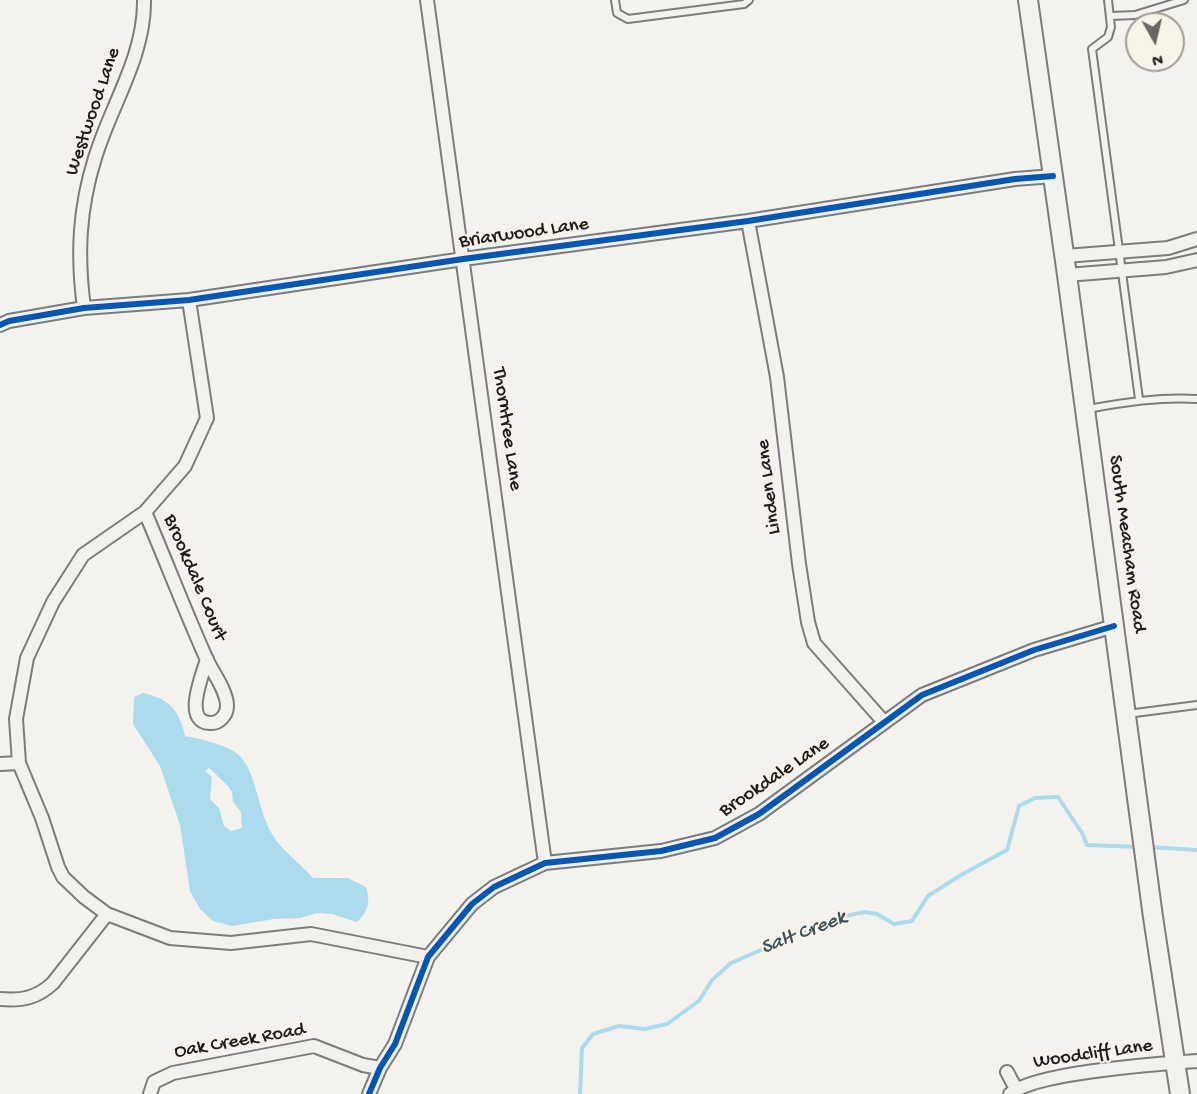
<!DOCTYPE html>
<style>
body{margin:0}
#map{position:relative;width:1197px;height:1094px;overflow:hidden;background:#f4f2ec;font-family:"Gochi Hand",sans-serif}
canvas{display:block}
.north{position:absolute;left:1125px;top:12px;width:60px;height:60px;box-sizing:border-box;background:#f7f3e8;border:2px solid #9f9d96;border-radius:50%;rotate:172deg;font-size:16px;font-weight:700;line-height:24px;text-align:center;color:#1c1c1c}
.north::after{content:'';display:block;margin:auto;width:21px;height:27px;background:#686765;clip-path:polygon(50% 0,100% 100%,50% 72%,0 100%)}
</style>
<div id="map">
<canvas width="1197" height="1094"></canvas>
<div class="north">N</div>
</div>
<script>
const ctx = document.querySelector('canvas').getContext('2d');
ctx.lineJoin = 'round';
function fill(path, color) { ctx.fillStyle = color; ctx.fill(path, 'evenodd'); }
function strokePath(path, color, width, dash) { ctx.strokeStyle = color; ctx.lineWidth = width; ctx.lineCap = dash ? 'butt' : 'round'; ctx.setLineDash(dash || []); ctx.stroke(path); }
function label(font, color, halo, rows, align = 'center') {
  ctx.font = font + ' "Gochi Hand",sans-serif'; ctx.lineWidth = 4.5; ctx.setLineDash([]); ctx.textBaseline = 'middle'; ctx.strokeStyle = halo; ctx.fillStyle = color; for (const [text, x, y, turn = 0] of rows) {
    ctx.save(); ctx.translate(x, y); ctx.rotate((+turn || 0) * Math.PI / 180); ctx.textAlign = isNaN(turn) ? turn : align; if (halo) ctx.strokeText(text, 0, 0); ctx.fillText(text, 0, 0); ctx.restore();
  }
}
const water = new Path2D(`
 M143,693c27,6 36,17 42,43 15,3 45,9 56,21 16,19 17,54 31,77 10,17 28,29 41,44h35l18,9c5,16 2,24 -9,35l-25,-8 -15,-1 -17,5 -26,1 -42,7 -19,-5 -13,-12 -10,-18 -10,-66 -20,-59 -27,-42 1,-27zM209,768l18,17 5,7 1,10 8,10 1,16 -11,3 -7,-5 -5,-18 -9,-9 2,-22 -7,-6z`);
const stream = new Path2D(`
 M1150,847l47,3
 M580,1094l2,-46 11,-14 26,-8 26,3 22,-5 32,-23 13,-21 19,-17 104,-45 30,-6 12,2 17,10 18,-3 16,-25 33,-21 46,-25 12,-44 16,-8 23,-1 24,36 5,12 53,2`);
const lane = new Path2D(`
 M615,0l2,13 11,6 116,-15 5,-4
 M1108,0l3,27 -3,10 -16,12 47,350
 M1110,16l25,-1 49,-15
 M1088,409c37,-7 71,-12 109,-10
 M1127,714l70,-9`);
const street = new Path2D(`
 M427,0l118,863
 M748,221l29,156 22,187 9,58 6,21 70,79
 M1065,256l103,-8 29,-9
 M1067,275l99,-8 31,-7
 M84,308c-7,-53 -5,-99 11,-150 16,-53 50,-102 49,-158
 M0,325l9,-4 75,-13 105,-8 274,-41 285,-38 267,-42 38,-3
 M145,512c21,49 40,99 62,148 6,13 20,31 20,46 0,9 -8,18 -17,17 -28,-1 -7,-49 -3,-64
 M19,763l23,55 16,49 5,10 21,20 23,17 63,24 61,5 80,-9 117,23
 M0,764l19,-1 -3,-44 11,-61 26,-56 30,-47 62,-43 40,-46 22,-48 -18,-118
 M0,999c22,2 37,-1 53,-16l54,-69
 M1007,1072l9,17
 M150,1094l4,-12 19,-9 141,-27 49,19 17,3
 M369,1094l11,-26 15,-24 33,-87 44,-53 22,-17 51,-24 116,-12 54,-13 44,-24 163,-119 112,-45 80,-24
 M1010,1094c26,-22 148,-30 187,-33`);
const secondary = new Path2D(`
 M1028,0l39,275 86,642 27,177`);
const cycleway = new Path2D(`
 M0,325l9,-4 75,-13 105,-8 274,-41 285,-38 267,-42 38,-3
 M369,1094l11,-26 15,-24 33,-87 44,-53 22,-17 51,-24 116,-12 54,-13 44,-24 163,-119 112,-45 80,-24`);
const streetNames = [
 ["Westwood Lane",94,112,-71],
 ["Briarwood Lane",524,234,-8],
 ["Thorntree Lane",506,429,82],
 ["Linden Lane",770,487,-97],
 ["South Meacham Road",1126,544,82],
 ["Brookdale Court",194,578,67],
 ["Brookdale Lane",775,778,-34],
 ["Oak Creek Road",240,1042,-10],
 ["Woodcliff Lane",1093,1055,-8]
];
const waterNames = [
 ["Salt Creek",804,934,-21]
];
fill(water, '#aadced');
strokePath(stream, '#aadced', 4);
strokePath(lane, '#7d7c7a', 10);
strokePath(street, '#7d7c7a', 16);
strokePath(secondary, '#7d7c7a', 22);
strokePath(lane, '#f2f1ed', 6);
strokePath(street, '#f2f1ed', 12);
strokePath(secondary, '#f2f1ed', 18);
strokePath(cycleway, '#0057b8', 6);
label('20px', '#1c1c1c', '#f7f3e8', streetNames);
label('italic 21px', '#3d535b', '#f7f3e8', waterNames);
</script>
